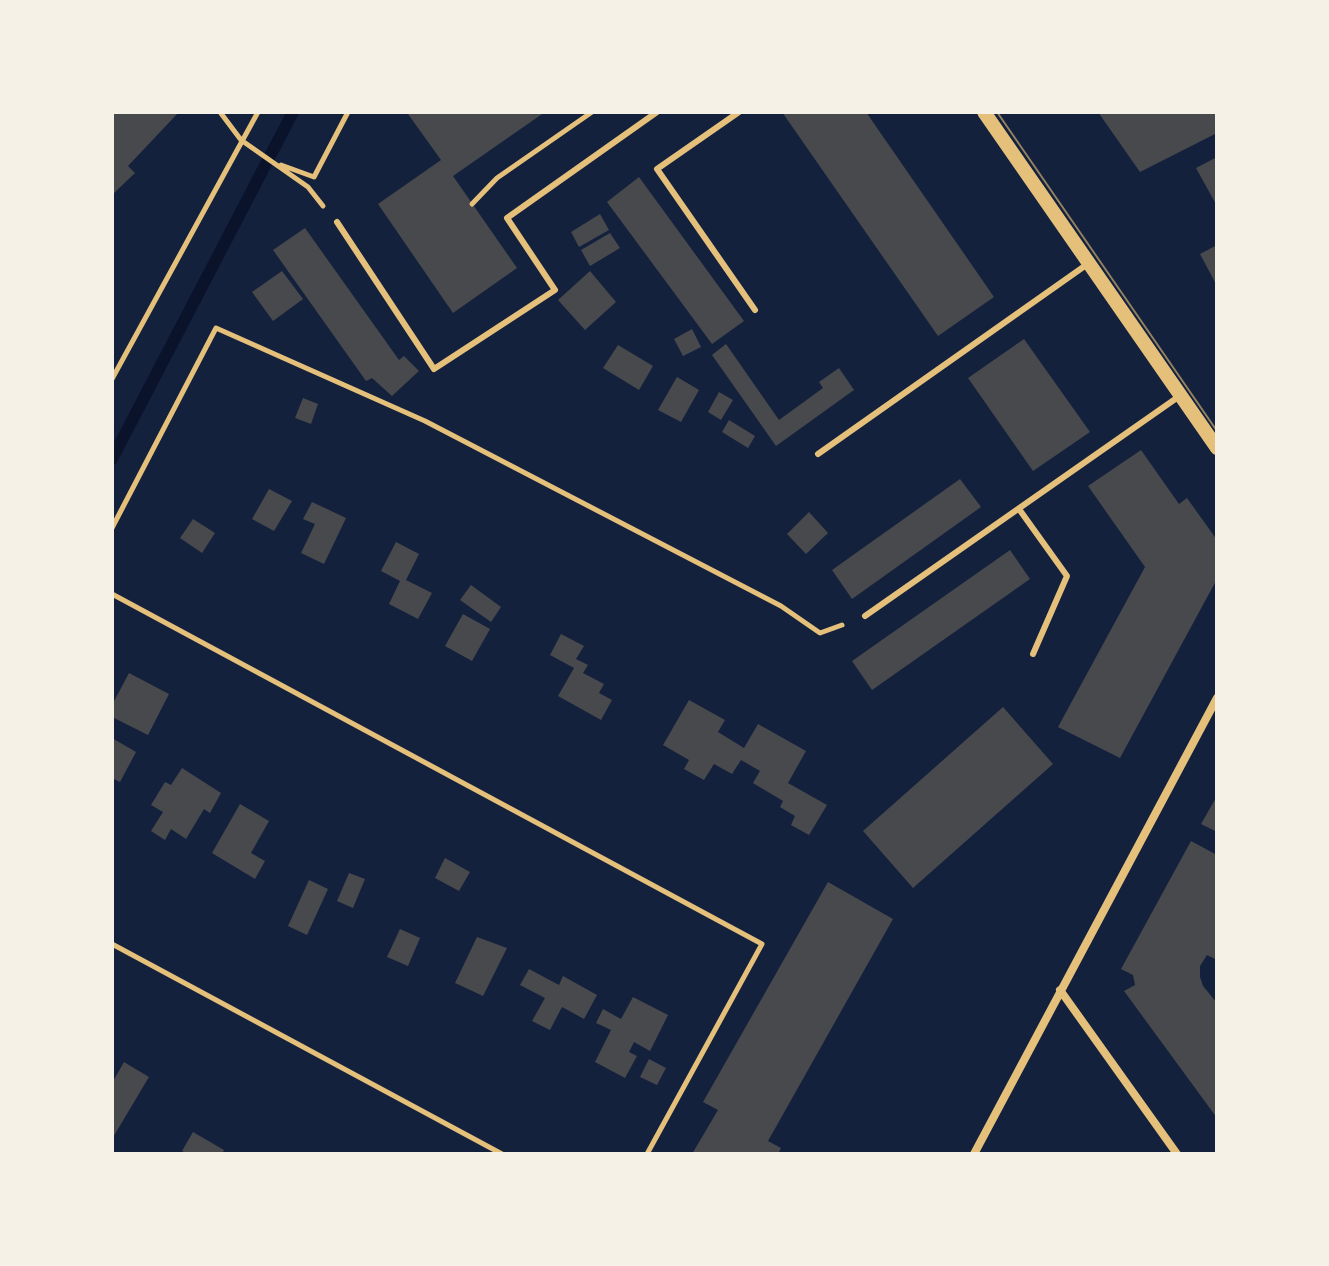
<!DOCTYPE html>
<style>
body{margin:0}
#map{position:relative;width:1329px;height:1266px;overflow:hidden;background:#14213d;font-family:"Times New Roman",serif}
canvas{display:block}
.frame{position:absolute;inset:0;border:114px solid #f6f1e7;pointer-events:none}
</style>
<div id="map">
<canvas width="1329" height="1266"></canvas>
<div class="frame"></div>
</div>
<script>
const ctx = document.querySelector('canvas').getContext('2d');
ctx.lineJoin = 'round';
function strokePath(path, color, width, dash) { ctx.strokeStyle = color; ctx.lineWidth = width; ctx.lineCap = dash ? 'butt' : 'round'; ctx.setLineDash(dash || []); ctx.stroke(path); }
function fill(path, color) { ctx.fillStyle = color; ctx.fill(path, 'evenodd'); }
const stream = new Path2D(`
 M112,459l181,-347`);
const building = new Path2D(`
 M112,112h67l-51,54 7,7 -23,22z
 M411,112h134l-92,64 64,92 -64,45 -75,-109 63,-44 -33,-46z
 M782,112h84l128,185 -56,39z
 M1098,112h119v21l-77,39z
 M1217,157v49l-21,-38z
 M639,177l105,144 -32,23 -105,-142z
 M600,214l9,16 -30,17 -8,-15z
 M305,228l94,132 5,-4 15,15 -27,25 -20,-18 -6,3 -93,-131z
 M610,233l10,15 -30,18 -9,-16z
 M1217,245v41l-17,-32z
 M282,271l21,28 -30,22 -21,-29z
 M590,271l26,31 -31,28 -27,-30z
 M692,329l9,18 -18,9 -9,-17z
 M1024,339l66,93 -57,39 -65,-93z
 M726,344l53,76 44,-32 -4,-6 20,-14 15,22 -78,56 -64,-91z
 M618,345l35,21 -14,24 -36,-22z
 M677,377l22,13 -18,32 -23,-12z
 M719,392l14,8 -12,20 -13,-8z
 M303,398l15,6 -7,20 -16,-6z
 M729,420l26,16 -7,12 -26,-16z
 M1141,450l38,54 8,-6 30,42v39l-97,179 -62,-31 87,-160 -57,-81z
 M960,479l21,28 -129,92 -20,-29z
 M269,489l23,12 -18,30 -22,-12z
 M312,502l34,16 -22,46 -23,-11 14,-29 -12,-5z
 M809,512l19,21 -22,21 -19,-20z
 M193,519l22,14 -13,20 -22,-15z
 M396,542l23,12 -13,26 26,13 -14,26 -29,-15 11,-23 -19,-10z
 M1010,550l20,29 -158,111 -20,-29z
 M471,585l30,22 -10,15 -31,-22z
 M463,614l27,15 -18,32 -27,-15z
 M561,634l23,12 -8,13 12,6 -5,8 21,11 -5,9 13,7 -11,20 -43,-24 16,-28 -24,-13z
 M129,673l40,21 -21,41 -36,-18v-12z
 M689,700l36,20 -7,12 26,16 14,-24 48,27 -18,32 39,22 -18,30 -18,-10 4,-9 -15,-9 3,-6 -30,-18 7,-12 -19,-11 -9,14 -18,-10 -10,16 -20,-11 5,-9 -26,-15z
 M1003,707l50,57 -140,124 -50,-57z
 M112,738l24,14 -16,30 -8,-4z
 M182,768l39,25 -11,20 -6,-4 -18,30 -15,-10 -6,11 -14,-9 12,-19 -12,-7 14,-23 6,3z
 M1217,796v36l-16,-8z
 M240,804l29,17 -18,32 14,8 -10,18 -43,-26z
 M1191,841l26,14v105l-10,-5 -7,11v11l3,9 14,17v115l-93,-127 11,-6 -2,-10 -12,-6z
 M445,858l25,14 -11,19 -24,-13z
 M349,873l16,6 -12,29 -16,-7z
 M309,880l19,9 -21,46 -19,-9z
 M828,882l65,37 -125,222 13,7 -3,6h-86l26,-44 -15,-8z
 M400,929l20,9 -12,28 -21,-9z
 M477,937l30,11 -24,48 -28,-13z
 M529,969l30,16 4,-9 34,19 -13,24 -22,-12 -12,23 -18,-9 13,-23 -25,-13z
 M633,997l35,18 -18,36 -16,-9 -5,10 8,4 -12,22 -30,-16 16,-32 -15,-7 7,-14 18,10z
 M649,1059l17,9 -9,17 -17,-8z
 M124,1062l25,15 -37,62v-56z
 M193,1132l31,18 -2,4h-34l-6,-3z`);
const path = new Path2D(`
 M220,112l21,28 67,47 15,19
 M281,165l33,12 34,-65
 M472,204l25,-26 95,-66
 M112,379l146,-267
 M112,528l104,-200 209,93 356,185 39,27 22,-8
 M112,594l650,350 -115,210
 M112,944l390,210`);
const service = new Path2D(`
 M739,112l-82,57 98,141
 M337,222l97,147 121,-79 -48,-72 150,-106
 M818,454l271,-191
 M1019,509l48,67 -34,78
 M865,616l316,-221`);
const minor = new Path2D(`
 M1060,990l117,164
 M974,1154l243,-456`);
const tertiary = new Path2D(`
 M984,112l233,336`);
const tram = new Path2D(`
 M997,112l220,319`);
strokePath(stream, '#0b132b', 12);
fill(building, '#48494c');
strokePath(path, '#e5c07b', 5);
strokePath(service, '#e5c07b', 6);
strokePath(minor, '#e5c07b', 8);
strokePath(tertiary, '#e5c07b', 14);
strokePath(tram, '#918062', 2);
</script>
